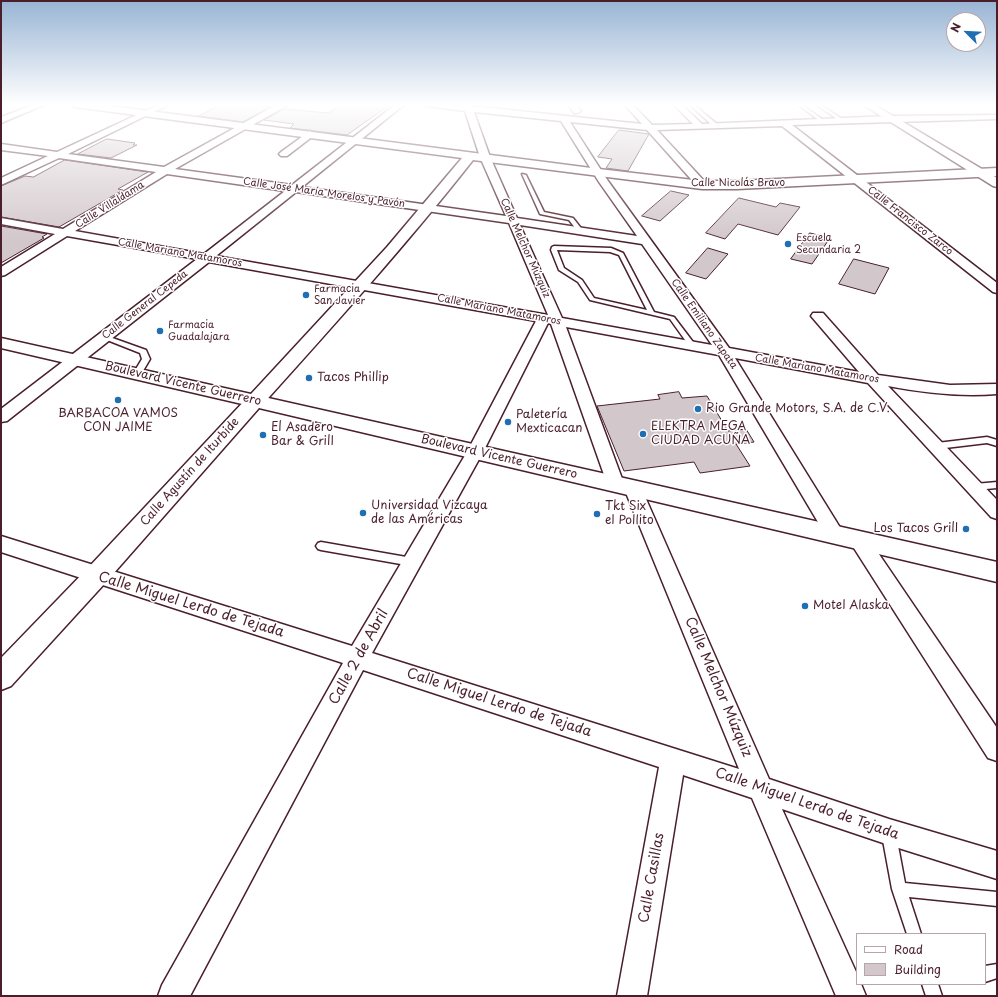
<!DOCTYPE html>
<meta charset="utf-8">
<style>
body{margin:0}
#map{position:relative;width:998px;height:997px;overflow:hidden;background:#fff;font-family:"Playpen Sans",sans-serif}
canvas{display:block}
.frame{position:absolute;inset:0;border:2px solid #4a1f2b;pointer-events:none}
.legend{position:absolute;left:856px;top:933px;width:130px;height:52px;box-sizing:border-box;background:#fff;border:1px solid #b7a5aa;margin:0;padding:5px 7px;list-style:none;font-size:12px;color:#4a1f2b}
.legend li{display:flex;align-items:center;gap:8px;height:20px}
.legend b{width:20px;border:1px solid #b7a5aa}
.north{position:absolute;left:946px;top:12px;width:40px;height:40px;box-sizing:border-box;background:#fff;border:1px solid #b7a5aa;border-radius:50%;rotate:294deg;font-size:11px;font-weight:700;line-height:16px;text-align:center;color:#4a1f2b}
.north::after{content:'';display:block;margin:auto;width:14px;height:18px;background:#1f6fb2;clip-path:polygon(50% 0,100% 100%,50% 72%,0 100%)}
</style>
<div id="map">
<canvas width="998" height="997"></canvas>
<div class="frame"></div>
<ul class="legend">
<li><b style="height:5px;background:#fff"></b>Road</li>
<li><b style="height:11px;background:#d2c7cb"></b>Building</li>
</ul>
<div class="north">N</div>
</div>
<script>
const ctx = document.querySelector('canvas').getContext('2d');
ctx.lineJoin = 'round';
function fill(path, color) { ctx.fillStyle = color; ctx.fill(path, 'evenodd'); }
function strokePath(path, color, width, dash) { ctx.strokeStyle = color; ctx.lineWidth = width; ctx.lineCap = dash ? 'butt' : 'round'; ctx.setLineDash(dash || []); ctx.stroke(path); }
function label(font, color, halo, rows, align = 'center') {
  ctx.font = font + ' "Playpen Sans",sans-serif'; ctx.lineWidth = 3; ctx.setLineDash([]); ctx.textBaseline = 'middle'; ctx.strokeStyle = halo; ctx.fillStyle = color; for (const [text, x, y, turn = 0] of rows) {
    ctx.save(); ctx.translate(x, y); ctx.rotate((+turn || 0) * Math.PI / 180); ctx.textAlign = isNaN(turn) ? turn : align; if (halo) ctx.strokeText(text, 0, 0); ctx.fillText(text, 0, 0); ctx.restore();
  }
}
const building = new Path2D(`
 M223,104h22l25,3 -27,15 -44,-6z
 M342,104h49l-44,31 -57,-7 4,-4 -30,-4 20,-11 44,4z
 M619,130l30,4 -21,37 -22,-3 6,-9 -14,-2z
 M107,139l28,4 -2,2h4l-26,13 -33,-4z
 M65,160l83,12 -30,17 5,1 -64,37 -58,-10v-31l24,-10 8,1z
 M671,191l18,4 -29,26 -18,-5z
 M739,198l37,9 4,-4 20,4 -22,28 -40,-11 -13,15 -19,-6z
 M1,226l46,8 -5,3 2,1 -43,25z
 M810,233l20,5 -18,26 -21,-5z
 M708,248l20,6 -22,25 -20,-6z
 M854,259l35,9 -14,26 -36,-10z
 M679,392l3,6 25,-2 21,35 18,-2 8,13 -18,2 14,22 -50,7 -6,-11 -70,9 -27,-65 63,-7 -2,-4z`);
const service = new Path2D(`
 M689,104h4l25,21v2h-4z
 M797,104h4l25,18 -3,1z
 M815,104h4l26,17 -3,1z
 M522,174l4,1 18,37 29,6 11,14 -1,1h-4l-10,-13 -29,-6z
 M554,246l57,2 12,5 31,59 20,5 22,29 -2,1h-4l-20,-28 -80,-19 -12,-18 -19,-12 -8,-20 1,-3zM557,250l53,2 9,3 28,55 -53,-12 -12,-18 -18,-12z
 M104,335l42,15 4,9 -10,17h-3l-4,-2 9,-15 -2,-6 -38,-15v-2z
 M987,437l10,3v6l-10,-3 -50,6 -4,-3 4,-3z
 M997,482v6l-22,2 -4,-3 4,-3z
 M321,542l91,16 3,1 2,3 -2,3 -3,1 -91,-16 -3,-1 -2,-3 2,-3z
 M889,828l5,2 2,5 9,48 92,9v14l-88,-9 12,37h-14l-15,-45 -10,-54 2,-5z
 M997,964v14l-12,4v-16z
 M922,984h16l4,12h-16z`);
const minor = new Path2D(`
 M36,104h10l-45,19v-6z
 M160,104h10l-102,50 96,13 114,-63h9l-1,2 -111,63 117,16 104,-81h9l-103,83 204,29 -26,-59 -15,-46 -39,-5 -4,-2 42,2 -1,-2h8l1,2 170,18 -18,-20h8l20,21 41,-1 -20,-20h8l21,20 188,-8 107,-1v4l-205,6 205,158v10l-4,-1 -211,-166 -125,4 49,53 1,2 -1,2h-8l-51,-57 -77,-8 38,59 121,167 130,24 -48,-56 2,-3h10l55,62 72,10 47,-1v10c-37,3 -72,-1 -109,-8l109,114v19l-6,-2 -123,-134 -133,-25 109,176 -2,5 -7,2 -7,-2 -109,-184 -153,-28 58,157 -3,5 -6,1 -6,-1 -58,-165 -3,-1 -65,129 -111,201 367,116 -115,-281 3,-5 6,-1 6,1 130,296 120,40 108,32v28l-108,-34 -107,-36 75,165v10h4l5,12h-30l-84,-198 -69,-23 -36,221h-30l42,-229 -296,-97 -173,326h-32l4,-11 181,-322 -342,-111v-16l351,110 115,-194 69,-131 -327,-59 -202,159 -6,1v-13l196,-150 -130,-23 -62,39 -4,1v-9l54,-33 -54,-10v-6l62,11 93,-57 -97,-14 -58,27v-7l47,-22 -47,-6v-6l56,8zM474,112l87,9 38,61 38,54 -120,-18 -27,-61zM167,174l118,17 -81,63 -129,-23zM296,192l213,31 39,92 -332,-59zM520,225l122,19 70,101 -150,-27z
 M568,104h8l5,7 -4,2h-3z
 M310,131l4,3 -1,2 -26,20h-6l-2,-2 2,-2z
 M859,533l7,2 131,193v33l-9,-3 -136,-213 -3,-5 3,-5z`);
const tertiary = new Path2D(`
 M70,104h25l504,65 103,12h35l260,-13v8l-260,13h-35l-229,-29c-67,85 -139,165 -211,245l-7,2 -254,-59v-10l250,56 136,-147 75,-89 -387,-51z`);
const secondary = new Path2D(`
 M255,395l742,167v20l-738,-174 -153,174 -95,104 -10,4v-32l87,-90 160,-171z`);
const primary = new Path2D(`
 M862,104h11l124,74v9l-4,-1z`);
const markers = [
 [788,244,4,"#1f6fb2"],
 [306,295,4,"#1f6fb2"],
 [160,331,4,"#1f6fb2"],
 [309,378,4,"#1f6fb2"],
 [118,400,4,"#1f6fb2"],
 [698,409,4,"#1f6fb2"],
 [508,422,4,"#1f6fb2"],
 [643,434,4,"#1f6fb2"],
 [263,435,4,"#1f6fb2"],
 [363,513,4,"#1f6fb2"],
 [597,514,4,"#1f6fb2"],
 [966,529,4,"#1f6fb2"],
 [805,606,4,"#1f6fb2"]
];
const farStreetnames = [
 ["Calle Nicolás Bravo",738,183],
 ["Calle José María Morelos y Pavón",324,193,8],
 ["Calle Villaldama",110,205,-32],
 ["Calle Francisco Zarco",910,221,38],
 ["Calle Melchor Múzquiz",525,248,66],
 ["Calle Mariano Matamoros",180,253,10],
 ["Calle General Cepeda",145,305,-38],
 ["Calle Mariano Matamoros",499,310,11],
 ["Calle Emiliano Zapata",704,324,55],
 ["Calle Mariano Matamoros",817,369,10]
];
const farPoinames = [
 ["Escuela",796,238],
 ["Secundaria 2",796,250],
 ["Farmacia",314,289],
 ["San Javier",314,301],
 ["Farmacia",168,325],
 ["Guadalajara",168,337]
];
const poiNames = [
 ["Tacos Phillip",317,378],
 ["Rio Grande Motors, S.A. de C.V.",706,409],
 ["BARBACOA VAMOS",118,414,"center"],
 ["CON JAIME",118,428,"center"],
 ["Paletería",516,415],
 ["Mexticacan",516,429],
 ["ELEKTRA MEGA",651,427],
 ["CIUDAD ACUÑA",651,441],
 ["El Asadero",271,428],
 ["Bar & Grill",271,442],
 ["Universidad Vizcaya",371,506],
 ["de las Américas",371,520],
 ["Tkt Six",605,507],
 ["el Pollito",605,521],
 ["Los Tacos Grill",958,529,"right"],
 ["Motel Alaska",813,606]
];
const streetNames = [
 ["Boulevard Vicente Guerrero",183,384,13],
 ["Boulevard Vicente Guerrero",499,457,13],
 ["Calle Agustín de Iturbide",190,472,-48]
];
const nearStreetnames = [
 ["Calle Miguel Lerdo de Tejada",191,605,17],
 ["Calle 2 de Abril",359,657,-61],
 ["Calle Melchor Múzquiz",718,687,67],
 ["Calle Miguel Lerdo de Tejada",499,703,18],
 ["Calle Miguel Lerdo de Tejada",807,804,19],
 ["Calle Casillas",652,878,-80]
];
fill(building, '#d2c7cb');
strokePath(building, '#4a1f2b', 1);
strokePath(service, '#4a1f2b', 3);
strokePath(minor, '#4a1f2b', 3);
strokePath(tertiary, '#4a1f2b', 3);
strokePath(secondary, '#4a1f2b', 3);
strokePath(primary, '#4a1f2b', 3);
fill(service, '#fff');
fill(minor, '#fff');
fill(tertiary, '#fff');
fill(secondary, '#fff');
fill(primary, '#fff');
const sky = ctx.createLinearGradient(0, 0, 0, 243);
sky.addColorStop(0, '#98b4d4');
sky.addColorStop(0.43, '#fff');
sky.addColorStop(1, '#ffffff00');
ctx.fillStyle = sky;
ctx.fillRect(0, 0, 998, 243);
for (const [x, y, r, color] of markers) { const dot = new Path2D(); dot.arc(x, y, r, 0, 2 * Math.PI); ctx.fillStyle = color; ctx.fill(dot); strokePath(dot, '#fff', 1.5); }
label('10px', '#4a1f2b', '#fff', farStreetnames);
label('10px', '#4a1f2b', '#fff', farPoinames, 'left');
label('12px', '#4a1f2b', '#fff', poiNames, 'left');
label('12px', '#4a1f2b', '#fff', streetNames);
label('14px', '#4a1f2b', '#fff', nearStreetnames);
</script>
